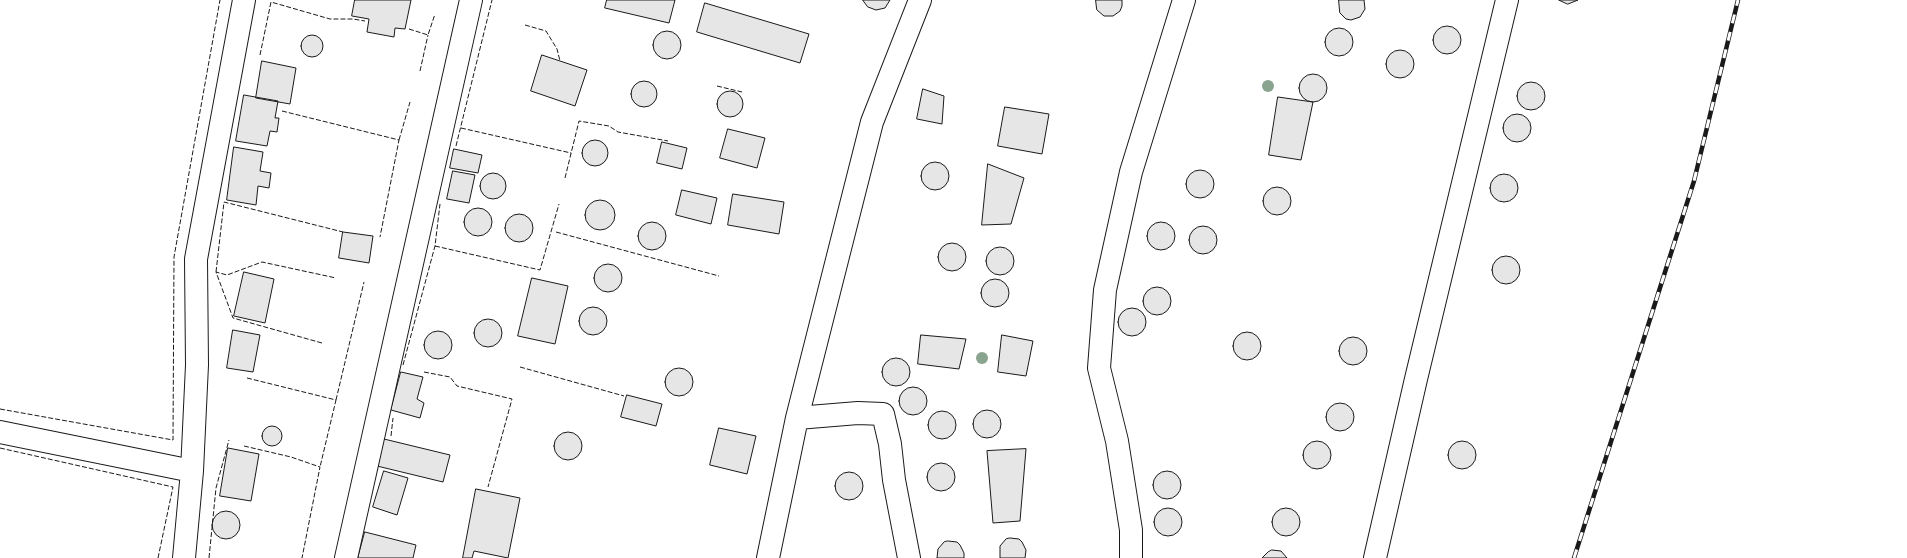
<!DOCTYPE html>
<style>
body{margin:0}
canvas{display:block;background:#fff}
</style>
<canvas width="1907" height="558"></canvas>
<script>
const ctx = document.querySelector('canvas').getContext('2d');
ctx.lineJoin = 'round';
function fill(path, color) { ctx.fillStyle = color; ctx.fill(path, 'evenodd'); }
function strokePath(path, color, width, dash) { ctx.strokeStyle = color; ctx.lineWidth = width; ctx.lineCap = dash ? 'butt' : 'round'; ctx.setLineDash(dash || []); ctx.stroke(path); }
const building = new Path2D(`
 M355,0h56l-6,29 -10,-1 -1,9 -27,-5 2,-13 -17,-3z
 M607,0h68l-6,23 -64,-15z
 M863,0h27l-5,8 -9,2 -8,-3z
 M1096,0h26v6l-2,5 -7,5h-9l-7,-6z
 M1339,0h25l1,9 -5,8 -9,3 -5,-1 -6,-6z
 M1559,0h19l-10,4z
 M705,3l104,31 -9,29 -103,-31z
 M1433 40a14 14 0 1 1 28 0a14 14 0 1 1-28 0Z
 M1325 42a14 14 0 1 1 28 0a14 14 0 1 1-28 0Z
 M653 45a14 14 0 1 1 28 0a14 14 0 1 1-28 0Z
 M301 46a11 11 0 1 1 22 0a11 11 0 1 1-22 0Z
 M1386 64a14 14 0 1 1 28 0a14 14 0 1 1-28 0Z
 M542,55l45,15 -12,36 -44,-15z
 M262,61l34,7 -6,36 -34,-6z
 M1299 88a14 14 0 1 1 28 0a14 14 0 1 1-28 0Z
 M631 94a13 13 0 1 1 26 0a13 13 0 1 1-26 0Z
 M1517 96a14 14 0 1 1 28 0a14 14 0 1 1-28 0Z
 M923,89l21,7 -2,28 -25,-5z
 M717 104a13 13 0 1 1 26 0a13 13 0 1 1-26 0Z
 M244,95l34,6 -3,17h4l-2,14 -7,-1 -3,15 -31,-5z
 M1278,97l35,5 -12,58 -32,-5z
 M1005,107l44,7 -7,40 -44,-8z
 M1503 128a14 14 0 1 1 28 0a14 14 0 1 1-28 0Z
 M728,129l37,9 -8,30 -37,-10z
 M582 153a13 13 0 1 1 26 0a13 13 0 1 1-26 0Z
 M662,142l25,6 -5,21 -25,-6z
 M234,147l29,5 -3,19 11,2 -2,15 -11,-2 -2,19 -29,-5z
 M454,149l28,6 -4,18 -28,-5z
 M921 176a14 14 0 1 1 28 0a14 14 0 1 1-28 0Z
 M988,164l36,14 -13,46 -29,1z
 M1186 184a14 14 0 1 1 28 0a14 14 0 1 1-28 0Z
 M453,171l22,4 -6,28 -22,-4z
 M480 186a13 13 0 1 1 26 0a13 13 0 1 1-26 0Z
 M1490 188a14 14 0 1 1 28 0a14 14 0 1 1-28 0Z
 M1263 201a14 14 0 1 1 28 0a14 14 0 1 1-28 0Z
 M682,190l35,8 -6,26 -35,-9z
 M733,194l51,8 -5,32 -51,-9z
 M585 215a15 15 0 1 1 30 0a15 15 0 1 1-30 0Z
 M464 222a14 14 0 1 1 28 0a14 14 0 1 1-28 0Z
 M505 228a14 14 0 1 1 28 0a14 14 0 1 1-28 0Z
 M638 236a14 14 0 1 1 28 0a14 14 0 1 1-28 0Z
 M1147 236a14 14 0 1 1 28 0a14 14 0 1 1-28 0Z
 M1189 240a14 14 0 1 1 28 0a14 14 0 1 1-28 0Z
 M343,232l30,4 -4,27 -30,-5z
 M938 257a14 14 0 1 1 28 0a14 14 0 1 1-28 0Z
 M986 261a14 14 0 1 1 28 0a14 14 0 1 1-28 0Z
 M1492 270a14 14 0 1 1 28 0a14 14 0 1 1-28 0Z
 M594 278a14 14 0 1 1 28 0a14 14 0 1 1-28 0Z
 M244,272l30,7 -9,44 -31,-7z
 M532,278l36,8 -13,58 -37,-8z
 M981 293a14 14 0 1 1 28 0a14 14 0 1 1-28 0Z
 M1143 301a14 14 0 1 1 28 0a14 14 0 1 1-28 0Z
 M579 321a14 14 0 1 1 28 0a14 14 0 1 1-28 0Z
 M1118 322a14 14 0 1 1 28 0a14 14 0 1 1-28 0Z
 M474 333a14 14 0 1 1 28 0a14 14 0 1 1-28 0Z
 M233,330l27,5 -7,37 -26,-4z
 M424 345a14 14 0 1 1 28 0a14 14 0 1 1-28 0Z
 M1233 346a14 14 0 1 1 28 0a14 14 0 1 1-28 0Z
 M921,335l45,4 -7,30 -41,-5z
 M1002,335l31,6 -7,35 -28,-4z
 M1339 351a14 14 0 1 1 28 0a14 14 0 1 1-28 0Z
 M882 372a14 14 0 1 1 28 0a14 14 0 1 1-28 0Z
 M665 382a14 14 0 1 1 28 0a14 14 0 1 1-28 0Z
 M401,372l22,5 -6,22 7,4 -4,15 -29,-8z
 M899 401a14 14 0 1 1 28 0a14 14 0 1 1-28 0Z
 M627,395l35,9 -6,22 -35,-9z
 M1326 417a14 14 0 1 1 28 0a14 14 0 1 1-28 0Z
 M973 424a14 14 0 1 1 28 0a14 14 0 1 1-28 0Z
 M928 425a14 14 0 1 1 28 0a14 14 0 1 1-28 0Z
 M262 436a10 10 0 1 1 20 0a10 10 0 1 1-20 0Z
 M719,428l37,8 -9,38 -37,-9z
 M554 446a14 14 0 1 1 28 0a14 14 0 1 1-28 0Z
 M384,439l66,16 -7,27 -66,-16z
 M1303 455a14 14 0 1 1 28 0a14 14 0 1 1-28 0Z
 M1448 455a14 14 0 1 1 28 0a14 14 0 1 1-28 0Z
 M228,448l31,6 -8,47 -31,-5z
 M1026,449l-6,72 -27,2 -6,-72z
 M927 477a14 14 0 1 1 28 0a14 14 0 1 1-28 0Z
 M384,471l24,7 -11,37 -24,-8z
 M1153 485a14 14 0 1 1 28 0a14 14 0 1 1-28 0Z
 M835 486a14 14 0 1 1 28 0a14 14 0 1 1-28 0Z
 M476,489l44,9 -12,60 -34,-7 -2,7h-9z
 M1272 522a14 14 0 1 1 28 0a14 14 0 1 1-28 0Z
 M1154 522a14 14 0 1 1 28 0a14 14 0 1 1-28 0Z
 M212 525a14 14 0 1 1 28 0a14 14 0 1 1-28 0Z
 M365,532l51,13 -3,13h-55z
 M1010,538l9,1 3,3 4,8 -1,8h-25v-12l6,-7z
 M948,541l9,1 3,3 4,8v5h-27l1,-9 6,-7z
 M1272,550l9,1 6,7h-25l6,-6z`);
const minor = new Path2D(`
 M797,418l61,-5 25,1 7,30 4,36 15,78
 M0,432l192,39
 M184,558l8,-87 5,-106 -1,-106 48,-259
 M346,558l125,-558
 M768,558l29,-140 75,-296 48,-122
 M1131,558v-28l-14,-89 -18,-73 6,-78 26,-118 53,-172
 M1375,558l41,-179 91,-379`);
const rail = new Path2D(`
 M1574,558l120,-377 44,-181`);
const fence = new Path2D(`
 M525,25l21,6 11,18 3,12
 M409,29l19,6 7,-21
 M260,55l11,-53 59,17h23l12,2
 M420,71l8,-36
 M717,86l25,6
 M282,111l117,29 -19,97
 M461,128l110,25
 M399,140l11,-38
 M456,146l36,-146
 M565,178l14,-57 30,5 9,6 50,9
 M556,232l163,44
 M435,246l105,24 19,-66
 M216,272l8,-70 119,30
 M322,343l-89,-25 -17,-46 11,3 35,-13 74,16
 M403,365l32,-119 5,-42
 M520,367l104,29
 M424,372l26,5 7,9 55,13 -24,88
 M247,378l89,22 -16,67
 M336,400l28,-118
 M0,409l173,31 1,-183 46,-257
 M391,436l2,-18
 M244,446l47,11 29,10 -18,91
 M0,448l173,39 -15,71
 M209,558l7,-70 13,-48`);
const trees = [
 [1268,86],
 [982,358]
];
fill(building, '#e6e6e6');
strokePath(building, '#1a1a1a', 1);
strokePath(minor, '#1a1a1a', 24);
strokePath(minor, '#fff', 22);
strokePath(rail, '#1a1a1a', 4.5);
strokePath(rail, '#fff', 3, [9]);
strokePath(fence, '#1a1a1a', 1, [5, 2]);
ctx.fillStyle = '#8aa48f';
for (const [x, y] of trees) { ctx.beginPath(); ctx.arc(x, y, 6, 0, 2 * Math.PI); ctx.fill(); }
</script>
